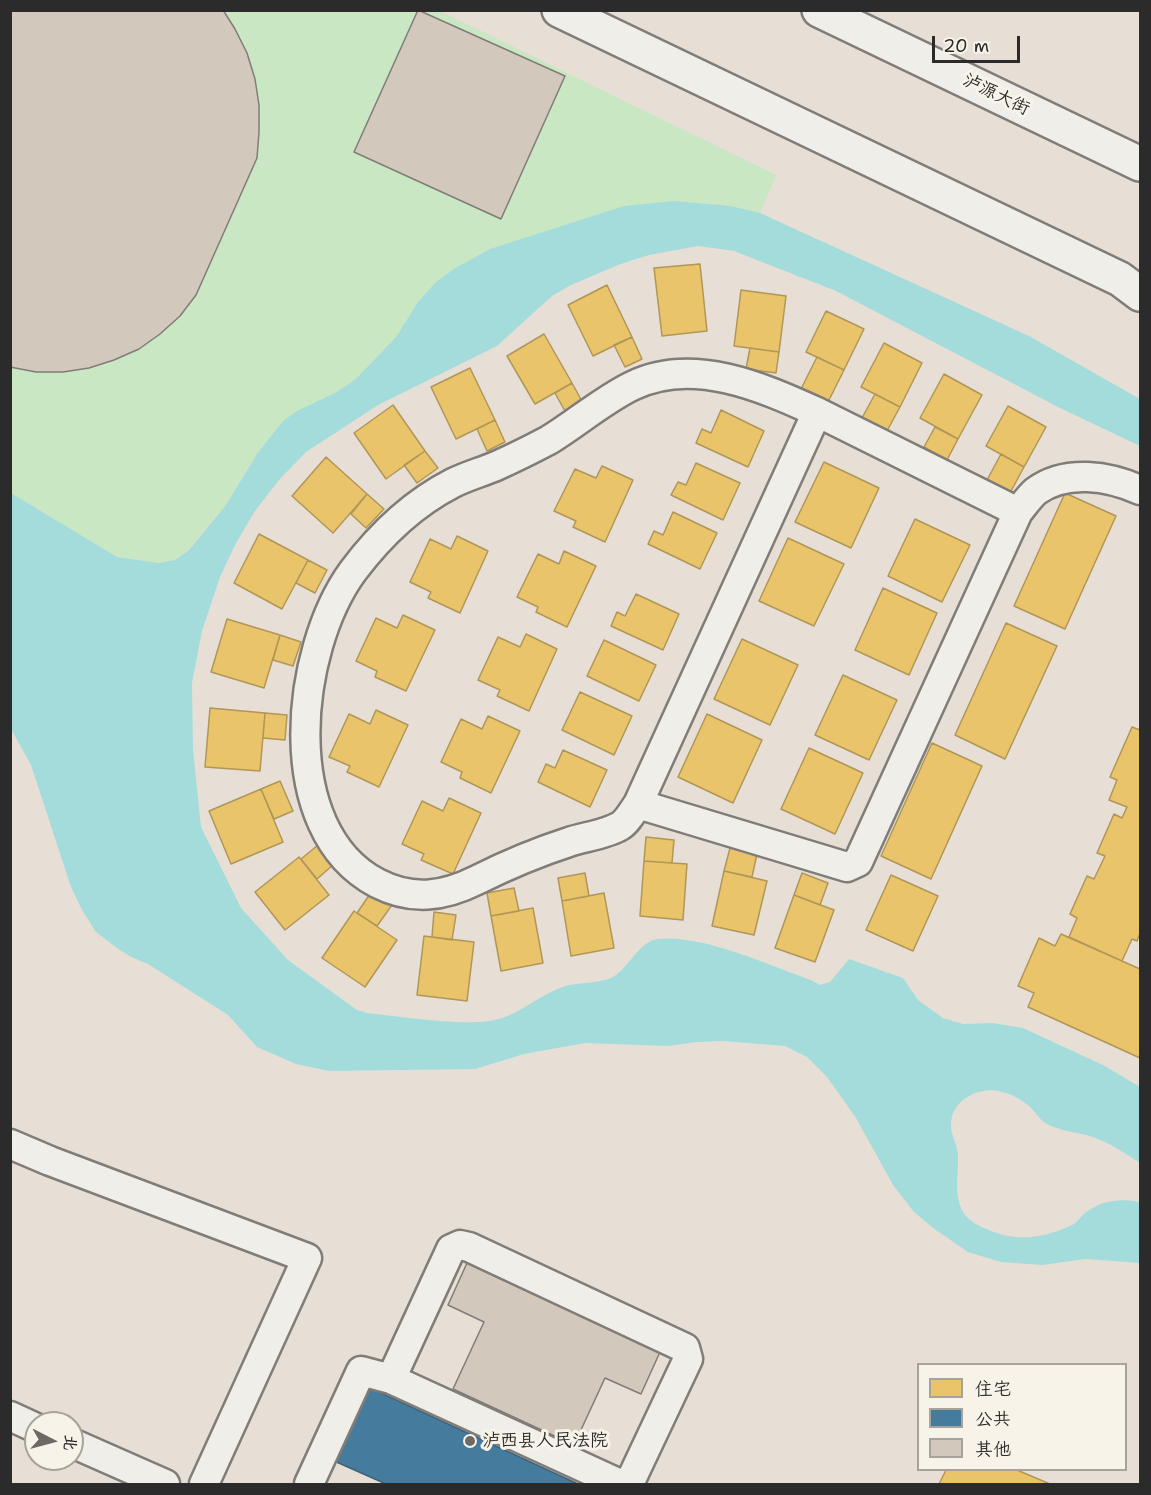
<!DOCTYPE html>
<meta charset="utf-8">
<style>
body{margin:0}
#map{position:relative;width:1151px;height:1495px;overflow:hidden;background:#e7dfd5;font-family:"Shantell Sans","LXGW WenKai TC",sans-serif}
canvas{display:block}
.frame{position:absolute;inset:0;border:12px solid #2b2b2b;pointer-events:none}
.legend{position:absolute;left:917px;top:1363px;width:210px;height:108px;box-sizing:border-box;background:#f7f3e8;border:2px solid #a5a39c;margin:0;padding:8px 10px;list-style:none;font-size:18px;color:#2b2b2b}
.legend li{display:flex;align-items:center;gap:12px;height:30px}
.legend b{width:30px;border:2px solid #a5a39c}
.north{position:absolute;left:24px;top:1411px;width:60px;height:60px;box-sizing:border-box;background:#f7f3e8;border:2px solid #a5a39c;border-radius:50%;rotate:96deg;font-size:16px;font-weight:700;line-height:24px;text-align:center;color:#2b2b2b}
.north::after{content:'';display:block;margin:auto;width:21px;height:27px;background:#6d6a66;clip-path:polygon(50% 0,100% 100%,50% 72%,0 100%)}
.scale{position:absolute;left:932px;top:36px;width:88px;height:27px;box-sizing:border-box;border:3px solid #2b2b2b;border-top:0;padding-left:8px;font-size:18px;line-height:21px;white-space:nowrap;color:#2b2b2b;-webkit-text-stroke:4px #f7f3e8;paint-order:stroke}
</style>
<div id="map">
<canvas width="1151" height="1495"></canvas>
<div class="frame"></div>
<ul class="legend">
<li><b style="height:16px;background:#e9c46a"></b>住宅</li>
<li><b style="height:16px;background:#457b9d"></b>公共</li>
<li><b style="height:16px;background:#d3c8bc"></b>其他</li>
</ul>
<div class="north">北</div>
<div class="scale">20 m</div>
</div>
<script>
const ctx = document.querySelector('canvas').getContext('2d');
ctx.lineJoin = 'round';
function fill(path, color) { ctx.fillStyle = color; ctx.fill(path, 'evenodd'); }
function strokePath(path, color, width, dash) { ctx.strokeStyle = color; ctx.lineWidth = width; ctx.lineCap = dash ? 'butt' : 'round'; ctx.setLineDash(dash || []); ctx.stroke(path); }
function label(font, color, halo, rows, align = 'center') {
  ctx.font = font + ' "Shantell Sans","LXGW WenKai TC",sans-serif'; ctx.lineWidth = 6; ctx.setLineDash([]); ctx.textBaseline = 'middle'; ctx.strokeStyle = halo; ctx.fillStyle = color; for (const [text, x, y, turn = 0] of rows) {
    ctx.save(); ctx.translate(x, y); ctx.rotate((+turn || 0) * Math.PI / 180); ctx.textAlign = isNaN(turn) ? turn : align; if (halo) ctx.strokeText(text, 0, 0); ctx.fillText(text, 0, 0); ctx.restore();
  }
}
const green = new Path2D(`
 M10,11h430l336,164 -16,38 -29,-7 -56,-5 -185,48 -35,19 -20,15 -17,19 -22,35 -39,42 -22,14 -78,61 -31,51 -38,45 -13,10 -16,3 -42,-6 -106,-64z`);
const water = new Path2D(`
 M675,201l56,5 29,7 269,123 111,63v47l-80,-38 -224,-117 -102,-40 -36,-5 -49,9 -31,10 -49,21 -17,10 -55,50 -119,59 -72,47 -27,28 -24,31 -19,32 -16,34 -18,54 -10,52 1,66 8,78 40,81 47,52 69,50 10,3c33,3 102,15 132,6 22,-6 39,-23 61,-31 16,-7 37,-3 53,-11 16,-9 26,-36 45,-38 44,-5 110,26 153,41l9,5 10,-3 19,-23 54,19 15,22 25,18 20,6 30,-1 30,5 82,38 35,21v76c-15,-10 -30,-20 -47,-26 -16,-5 -34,-6 -48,-14 -6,-4 -10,-12 -16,-17 -12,-10 -30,-18 -46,-15 -16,3 -31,14 -32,33 -1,9 6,20 7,30 1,21 -5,38 5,58 6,11 23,17 34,21 24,9 52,3 75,-8 5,-2 8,-8 13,-12 16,-13 36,-15 55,-11v61l-54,-4 -44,6 -41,-3 -33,-10 -35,-24 -19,-16 -21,-27 -37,-67 -29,-41 -20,-20 -22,-11 -62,-5 -26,1 -29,4 -83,-3 -61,11 -49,15 -146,2 -33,-7 -39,-17 -29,-32 -80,-51 -17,-7 -14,-9 -21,-16 -14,-22 -11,-23 -40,-122 -20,-36v-236l106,64 42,6 16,-3 14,-10 37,-45 31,-51 26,-33 14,-10 38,-18 21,-14 40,-42 22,-35 17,-19 20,-15 35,-19 134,-43z`);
const homes = new Path2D(`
 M700,264l7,67 -45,5 -8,-68z
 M607,285l25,52 -39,19 -25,-51z
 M741,290l45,6 -7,56 -45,-6z
 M826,311l38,18 -20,41 -38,-18z
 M544,334l28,49 -37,21 -28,-48z
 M632,337l10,22 -17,8 -11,-22z
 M884,343l38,20 -22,44 -39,-20z
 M750,348l29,4 -3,21 -30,-4z
 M817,357l27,13 -17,34 -27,-13z
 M470,368l25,52 -39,19 -25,-52z
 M944,374l38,21 -24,44 -38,-21z
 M572,383l11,20 -17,10 -11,-20z
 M875,394l25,13 -13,24 -25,-13z
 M393,405l32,46 -39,28 -32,-46z
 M1008,406l38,21 -22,40 -38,-21z
 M721,410l43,21 -16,36 -52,-24 6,-14 9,4z
 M495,420l10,22 -18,9 -10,-22z
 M935,427l23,12 -11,21 -23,-13z
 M425,451l13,17 -21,15 -13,-18z
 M1001,454l23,13 -14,26 -23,-13z
 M326,457l41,37 -34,39 -41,-37z
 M824,462l55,26 -28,60 -56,-26z
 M696,463l44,20 -17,37 -52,-25 7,-13 8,3z
 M602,466l31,14 -28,62 -32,-15 3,-6 -22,-10 21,-42 21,9z
 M1065,493l51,23 -51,113 -51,-23z
 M367,494l17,15 -18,19 -15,-14z
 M673,512l44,21 -17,36 -52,-25 6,-13 9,4z
 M915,519l55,26 -28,57 -54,-26z
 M259,534l49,26 -26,49 -48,-26z
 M457,536l31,15 -28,62 -32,-15 3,-6 -21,-10 20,-43 21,10z
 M788,538l56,26 -30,62 -55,-25z
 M564,551l32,15 -29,61 -31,-15 2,-5 -21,-10 21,-43 21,10z
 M308,560l19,10 -12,23 -19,-10z
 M883,588l54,25 -28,62 -54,-25z
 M636,594l43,20 -16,36 -52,-24 6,-14 8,4z
 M403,615l32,15 -29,61 -31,-14 2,-6 -21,-10 20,-43 21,10z
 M227,619l53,16 -16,53 -53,-16z
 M1006,623l51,23 -52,113 -50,-24z
 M526,634l31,15 -28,62 -32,-15 3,-6 -22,-10 20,-43 22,10z
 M280,635l21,7 -8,24 -20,-6z
 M742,639l56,26 -28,60 -56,-26z
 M604,640l52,25 -17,36 -52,-25z
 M843,675l54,25 -28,60 -54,-25z
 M580,692l52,24 -18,39 -52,-25z
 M210,708l55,5 -5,58 -55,-4z
 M376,710l32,15 -29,62 -32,-15 3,-6 -21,-9 20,-43 21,10z
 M265,713l22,2 -2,25 -22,-2z
 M707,714l55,26 -29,63 -55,-26z
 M488,716l32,15 -29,62 -31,-15 2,-6 -21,-10 20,-43 21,10z
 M1132,727l8,3v-1v204l-3,8 -5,-2 -10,22 -53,-24 8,-19 -7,-4 17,-38 7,3 11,-23 -8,-3 17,-39 8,4 5,-11 -18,-7 8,-20 -7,-3z
 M932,743l50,23 -51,113 -50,-23z
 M809,748l54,25 -28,61 -54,-25z
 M563,750l44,20 -17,37 -52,-25 8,-18 9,4z
 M280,781l13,30 -19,8 -13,-30z
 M261,789l22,53 -52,22 -22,-53z
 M449,798l32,15 -28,61 -32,-14 3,-6 -22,-10 20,-43 21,10z
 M646,837l28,3 -2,23 -28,-2z
 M318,845l15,20 -16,14 -16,-20z
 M730,848l27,6 -5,23 -28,-6z
 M299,857l30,38 -44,35 -30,-38z
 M644,861l43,3 -4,56 -43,-4z
 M724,871l43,10 -13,54 -42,-9z
 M585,873l4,23 -27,5 -4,-23z
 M802,873l26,10 -8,22 -26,-10z
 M891,875l47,21 -25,55 -47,-21z
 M514,888l5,23 -28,5 -4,-23z
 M372,891l20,14 -15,21 -20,-13z
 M604,893l10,55 -43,8 -9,-55z
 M794,895l40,15 -19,52 -40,-14z
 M533,908l10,55 -42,8 -10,-55z
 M354,911l43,29 -32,47 -43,-29z
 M434,912l22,3 -4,25 -20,-3z
 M1061,934l79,35v89l-112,-51 6,-14 -16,-7 21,-48 16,8z
 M424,936l50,6 -7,59 -50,-6z
 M946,1470h71l33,14h-111z`);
const public = new Path2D(`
 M366,1386l212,98h-192l-54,-24z`);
const building = new Path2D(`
 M10,10h213l12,19 12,24 8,26 4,26v27l-2,26 -61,137 -16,21 -20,18 -21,15 -25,11 -25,8 -26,4h-27l-26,-5z
 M418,10l147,66 -64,143 -147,-67z
 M467,1263l193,89 -19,42 -36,-16 -31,67 -121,-56 31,-67 -36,-17z`);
const minor = new Path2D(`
 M817,412l-179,392c-5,7 -11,18 -18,22 -13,8 -36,11 -51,16 -31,10 -62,23 -92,38 -34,17 -65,21 -100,3 -101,-53 -82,-233 -24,-312 27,-36 59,-67 100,-88 14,-7 29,-11 43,-17 18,-8 36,-17 53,-26 28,-17 54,-40 83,-54 60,-30 130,1 185,26l201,100
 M638,804l209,63 11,-5 160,-350c5,-6 11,-15 18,-21 30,-22 73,-15 104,-1
 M10,1144l40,17 257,97 -103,226
 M391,1379l60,-130 9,-4 9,2 216,101 3,11 -59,125
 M10,1416l26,12
 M72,1443l93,41
 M309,1484l52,-113 30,8 229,105`);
const major = new Path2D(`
 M559,10l561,269 20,15
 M819,10l321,154`);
const markers = [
 [470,1441,6,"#6d6a66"]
];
const streetNames = [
 ["泸源大街",996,95,26]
];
const poiNames = [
 ["泸西县人民法院",482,1441]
];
fill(green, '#c9e7c2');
fill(water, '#a4dcdc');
fill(homes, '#e9c46a');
strokePath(homes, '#b09657', 1.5);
fill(public, '#457b9d');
strokePath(public, '#3d637b', 1.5);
fill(building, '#d3c8bc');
strokePath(building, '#807c78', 1.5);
strokePath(minor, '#807c78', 33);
strokePath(major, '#807c78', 38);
strokePath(minor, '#f0eee9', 28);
strokePath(major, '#f0eee9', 33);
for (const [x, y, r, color] of markers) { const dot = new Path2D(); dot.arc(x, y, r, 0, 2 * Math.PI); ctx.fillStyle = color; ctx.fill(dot); strokePath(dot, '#f7f3e8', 2); }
label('18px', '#2b2b2b', '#f7f3e8', streetNames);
label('18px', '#2b2b2b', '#f7f3e8', poiNames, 'left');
</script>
